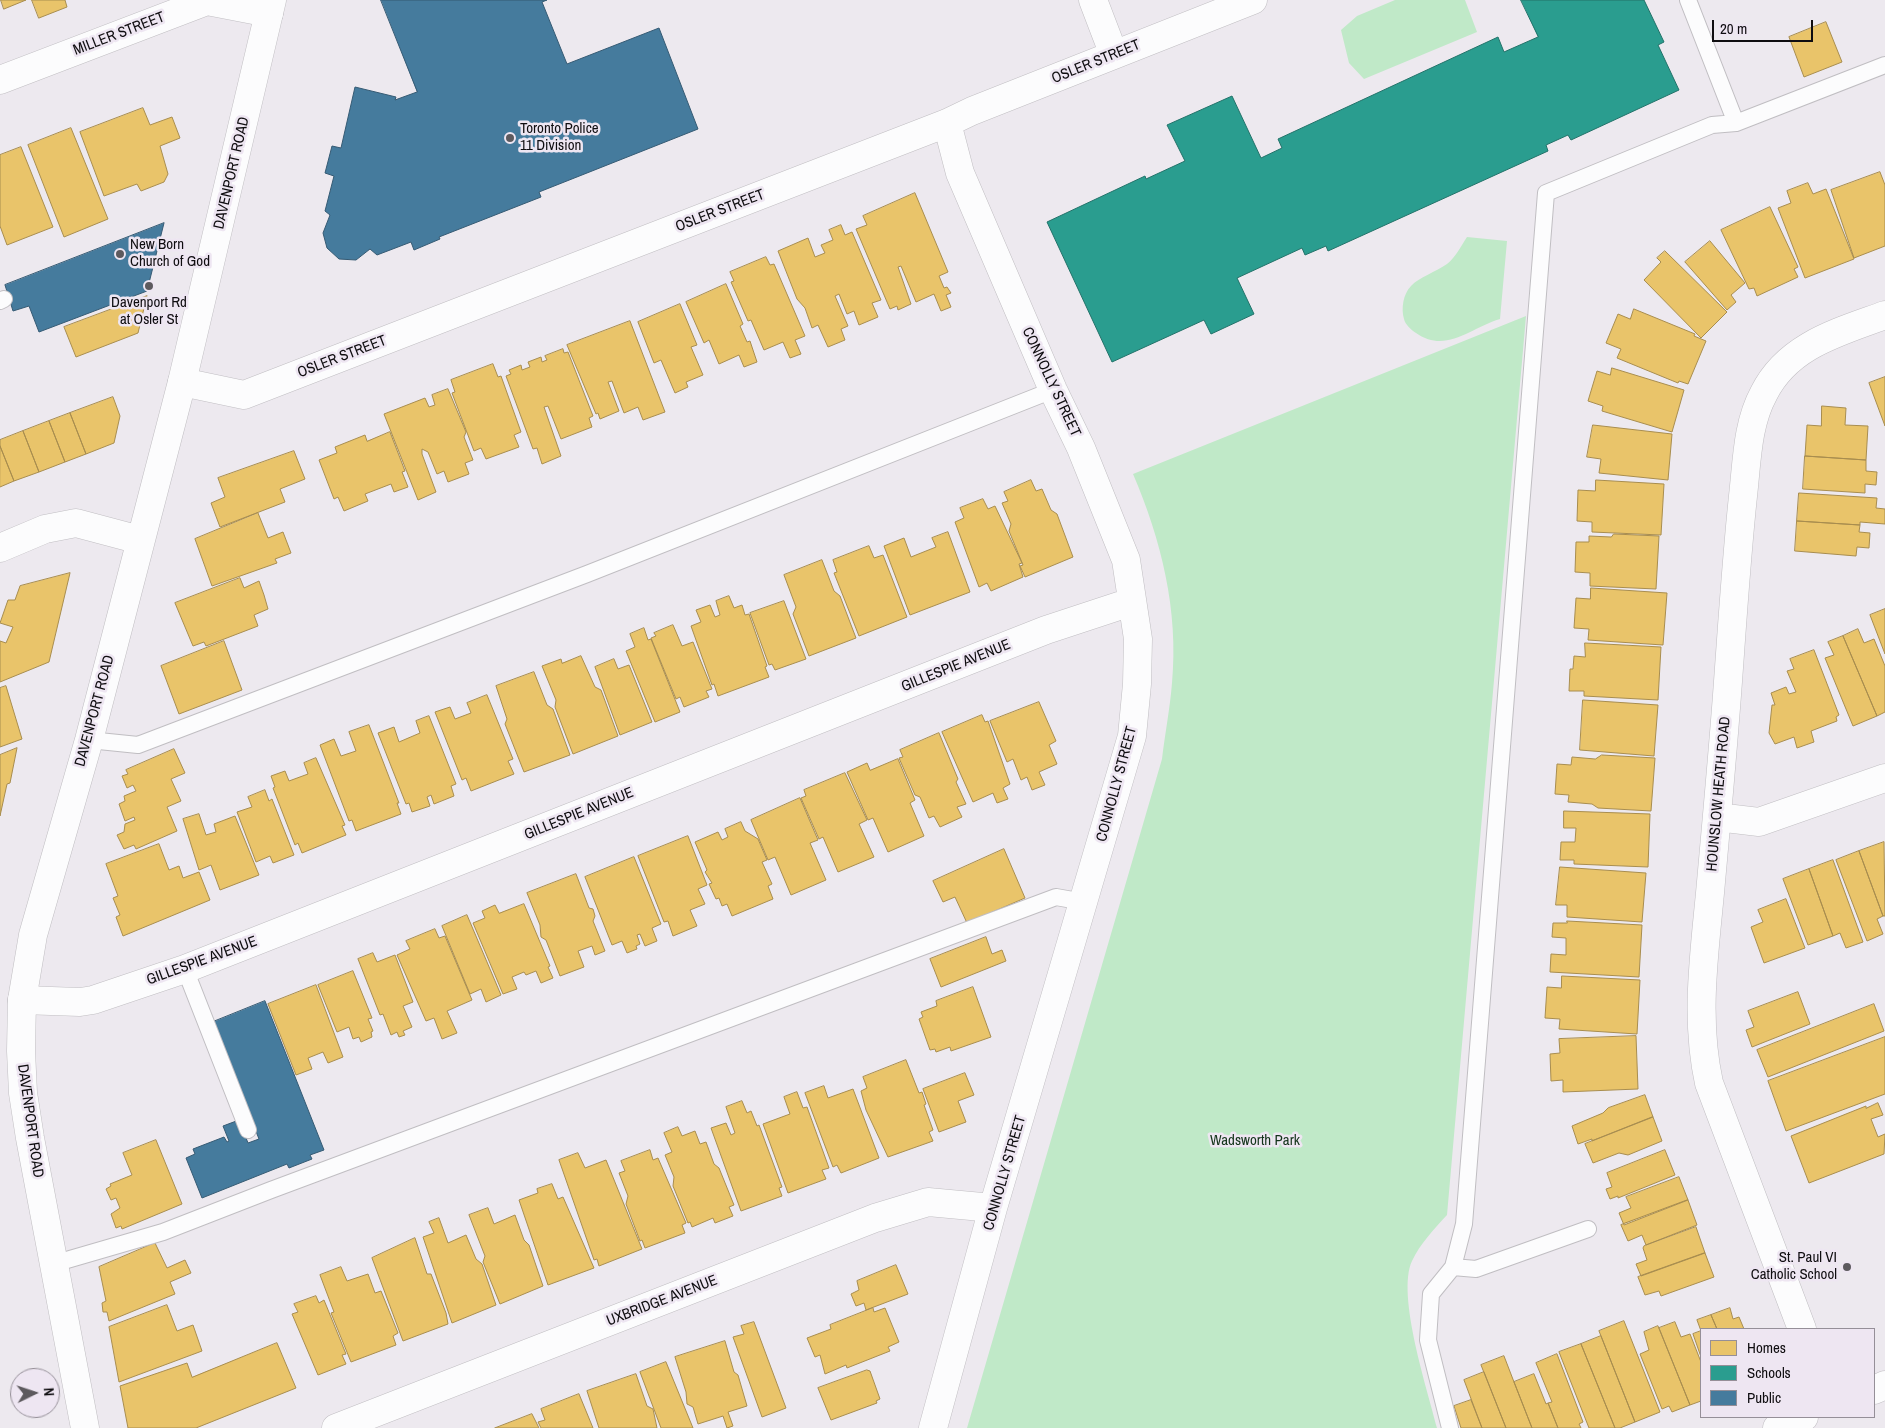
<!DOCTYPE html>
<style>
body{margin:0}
#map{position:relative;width:1885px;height:1428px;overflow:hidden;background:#ede9ef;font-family:"Archivo Narrow",sans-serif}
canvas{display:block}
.legend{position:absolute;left:1700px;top:1328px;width:175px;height:90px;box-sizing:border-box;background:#eee6f2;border:1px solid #958f98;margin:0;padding:6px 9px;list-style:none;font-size:15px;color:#0f0d10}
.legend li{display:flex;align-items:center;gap:10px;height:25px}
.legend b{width:25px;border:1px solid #958f98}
.north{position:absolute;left:10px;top:1368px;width:50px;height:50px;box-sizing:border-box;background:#eee6f2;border:1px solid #958f98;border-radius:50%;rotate:86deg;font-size:14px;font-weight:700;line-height:20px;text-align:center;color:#0f0d10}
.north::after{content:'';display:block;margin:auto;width:18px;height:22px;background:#5d5a5e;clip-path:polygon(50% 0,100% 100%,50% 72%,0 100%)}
.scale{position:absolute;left:1712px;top:20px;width:101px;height:22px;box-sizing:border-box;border:2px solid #0f0d10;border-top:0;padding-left:6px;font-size:15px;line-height:18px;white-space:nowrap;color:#0f0d10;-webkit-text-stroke:4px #eee6f2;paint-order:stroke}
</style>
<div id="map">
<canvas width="1885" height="1428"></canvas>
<ul class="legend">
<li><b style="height:14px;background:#e9c46a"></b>Homes</li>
<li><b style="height:14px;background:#2a9d8f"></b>Schools</li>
<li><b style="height:14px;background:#457b9d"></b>Public</li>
</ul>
<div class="north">N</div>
<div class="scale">20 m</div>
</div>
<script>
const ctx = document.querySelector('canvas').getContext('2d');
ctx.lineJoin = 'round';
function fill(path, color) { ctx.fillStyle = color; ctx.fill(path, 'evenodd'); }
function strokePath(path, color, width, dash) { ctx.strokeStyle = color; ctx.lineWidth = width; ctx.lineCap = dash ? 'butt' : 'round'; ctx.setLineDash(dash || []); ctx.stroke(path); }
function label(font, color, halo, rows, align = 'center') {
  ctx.font = font + ' "Archivo Narrow",sans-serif'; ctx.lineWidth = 5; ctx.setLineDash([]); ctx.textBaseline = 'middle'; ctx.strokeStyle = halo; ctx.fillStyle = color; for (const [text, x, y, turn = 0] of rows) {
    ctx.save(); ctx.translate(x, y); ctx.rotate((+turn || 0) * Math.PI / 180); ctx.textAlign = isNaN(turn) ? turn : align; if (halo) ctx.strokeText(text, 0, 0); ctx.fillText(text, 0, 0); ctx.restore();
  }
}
const green = new Path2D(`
 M1395,0h70l12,32 -113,47 -15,-16 -8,-33 16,-14z
 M1467,237l40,4 -7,78c-30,9 -54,35 -84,14 -5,-3 -11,-9 -12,-14 -3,-10 -1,-25 7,-33 8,-9 25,-14 36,-22 8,-6 14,-18 20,-27z
 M1526,316l-79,899c-13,14 -27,29 -35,46 -16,34 16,130 25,167h-470l195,-669c3,-25 8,-51 10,-76 7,-72 -11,-144 -39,-209z`);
const homes = new Path2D(`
 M1,0h25l-22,9z
 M32,0h33l2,7 -28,11z
 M1826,22l16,40 -38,15 -15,-40z
 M143,108l7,17 22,-8 8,21 -20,8 8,28 -4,8 -23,9 -4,-7 -33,12 -24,-64z
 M71,128l37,91 -44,18 -36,-92z
 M21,147l32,80 -46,18 -7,-19v-71z
 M1880,172l5,13v61l-31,12 -23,-68z
 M1808,183l5,11 13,-5 28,70 -49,19 -27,-70 13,-5 -4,-12z
 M915,193l33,79 -9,4 5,12 3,-1 4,6 -5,2 5,12 -10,4 -7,-17 -18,8 -15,-36 -3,1 13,37 -13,6 -1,-4 -7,3 -34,-80 11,-4 -4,-9z
 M1770,207l28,60 -4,2 4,8 -41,19 -3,-8 -5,1 -28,-59z
 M841,225l4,10 7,-3 29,68 -9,3 6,14 -19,8 -5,-14 -7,3 -8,-20 -4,2 13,30 -7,3 4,11 -17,7 -10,-22 -6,3 -7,-20 -8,-9 -19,-48 30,-13 7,19 10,-4 -4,-8 12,-5 -4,-10z
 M1710,241l35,42 -14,12 5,7 -9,8 -42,-48z
 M1665,251l62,61 -26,26 -57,-58 17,-18 -4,-4z
 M766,257l4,8 4,-1 31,72 -10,4 6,14 -11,4 -7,-16 -19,8 -13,-30 -3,1 -17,-39 3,-1 -4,-9z
 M726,284l17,40 -3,2 7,16 3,-1 7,21 -13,5 -5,-12 -20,9 -10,-24 -5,3 -18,-41z
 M147,296l-9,37 -62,24 -12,-30z
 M680,304l17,41 -6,2 12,28 -17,7 2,5 -13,6 -14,-33 -7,3 -16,-41z
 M1634,309l61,25 -1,2 12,5 -18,43 -9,-3 -1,2 -61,-25 4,-9 -15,-6 12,-29 12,5z
 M630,321l35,91 -22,8 -5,-13 -14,6 -12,-32 -4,1 11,29 -19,8 -2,-6 -2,1 -29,-69z
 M563,349l1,4 4,-1 25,64 -4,2 3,9 -31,12 -13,-33 -4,1 17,49 -19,8 -5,-16 -4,1 -27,-73 5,-2 -2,-4 12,-5 1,5 8,-3 -2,-5 13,-5 1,5 5,-2 -2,-4z
 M493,364l5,13 3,-1 20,56 -7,3 5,12 -33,12 -5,-11 -7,3 -22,-58 3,-1 -4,-12z
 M1612,368l72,22 -12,42 -70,-21 1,-5 -15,-5 9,-30 13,4z
 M1885,377v49l-16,-43z
 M448,389l18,43 -2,5 9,23 -8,3 4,11 -21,8 -4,-11 -7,3 -9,-22 -6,-3v5l14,38 -18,8 -34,-86 41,-16 4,9 6,-2 -3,-10z
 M113,397l7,19 -6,27 -28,11 -16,-41z
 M1822,406l24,2 -1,17 23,1 -2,34 -61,-4 2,-31 14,1z
 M70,413l16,41 -21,8 -16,-41z
 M49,421l16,41 -26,10 -16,-41z
 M1593,425l79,9 -4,46 -69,-7 2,-14 -14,-2z
 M23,431l16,41 -25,9 -14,-35v-6z
 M390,432l15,39 -3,1 6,15 -14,5 -3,-8 -26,10 3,7 -24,10 -6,-14 -4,2 -15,-39 18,-7 -2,-6 30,-12 2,6z
 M0,446l14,35 -14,6z
 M294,451l11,28 -25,10 5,13 -65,25 -9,-24 14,-6 -7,-19z
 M1805,456l61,4v11l11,1 -1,13 -11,-1v9l-62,-4z
 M1031,480l5,11 6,-2 9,21 6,4 16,43 -48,20 -5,-11 3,-1 -14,-34 2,-7 -9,-21 6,-2 -4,-9z
 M1596,480l68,4 -3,51 -69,-3v-10l-15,-1 1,-31 17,1z
 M1799,493l78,5 -1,10 9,1v15l-25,-2v3l-63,-4z
 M983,499l5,10 7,-3 27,57 -3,1 4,13 -32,14 -4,-8 -8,4 -24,-65 9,-4 -4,-10z
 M258,513l10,25 15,-6 8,21 -16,6 2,4 -65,23 -17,-47z
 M1797,521l63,4 -1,7 11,1 -1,15 -12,-1 -1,9 -61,-5z
 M948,532l22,60 -60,23 -26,-69 20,-8 7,19 25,-10 -4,-9z
 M1614,534l45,2 -3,53 -66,-3v-13l-15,-1 1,-30h13v-6l22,1z
 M869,546l5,12 9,-3 24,62 -48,19 -25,-63 3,-1 -4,-12z
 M822,560l12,31 6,5 16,42 -47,18 -16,-42 3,-7 -12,-32z
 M70,573l-21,89 -49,20v-41l6,2 7,-16 -13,-4 8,-23h7l5,-14z
 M240,578l4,10 15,-7 5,14 4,14 -14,6 4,11 -52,20 -2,-4 -11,4 -18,-43z
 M1591,588l76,5 -4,52 -75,-5 1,-11 -15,-1 2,-30 14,1z
 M729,596l5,12 8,-3 3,10 4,-1 18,52 -2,1 4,10 -51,19 -4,-12 -2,1 -21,-59 10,-4 -5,-12 14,-5 5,12 5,-2 -4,-14z
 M784,601l22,58 -31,11 -3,-6 -3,1 -19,-52z
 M1885,609v45l-15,-39z
 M673,625l9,21 11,-4 19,47 -6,2 3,6 -25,10 -4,-10 -4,2 -25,-61 5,-2 -2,-3z
 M644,628l4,12 3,-1 29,73 -25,10 -29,-71 9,-4 -5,-13z
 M1858,629l6,14 10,-4 11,27v46l-8,4 -34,-80z
 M1843,636l34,80 -24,10 -28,-68 9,-3 -6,-13z
 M224,641l18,49 -63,24 -18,-48z
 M1585,643l76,4 -3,53 -74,-4v-5h-15l1,-22h3l1,-13 11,1z
 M1814,650l25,65 -3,2 1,4 -26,10 3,11 -17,6 -3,-11 -19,7 -6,-11 3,-28h3l-4,-12 15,-6 3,7 7,-2 -9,-21 7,-2 -4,-10z
 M581,656l14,31 6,3 17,46 -45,18 -18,-47 1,-7 -14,-34 19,-7 1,4z
 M614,659l4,10 11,-4 23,57 -32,13 -25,-68z
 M534,672l13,33 6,4 17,46 -46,17 -19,-48 2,-5 -11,-33z
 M6,686l16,53 -22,8v-59z
 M487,695l26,64 -5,2 6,13 -43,17 -5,-13 -4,2 -27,-68 15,-5 5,12 16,-6 -4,-10z
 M1583,700l75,5 -4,51 -74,-6z
 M1039,702l17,39 -7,4 8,19 -18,8 6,13 -13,5 -5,-13 -6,3 -8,-21 -6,3 -17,-41z
 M982,715l3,7 3,-1 22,63 -7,4 5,11 -11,4 -4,-10 -20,9 -31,-70z
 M429,716l27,68 -5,2 3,10 -20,8 -3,-9 -4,2 3,9 -18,6 -3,-9 -3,1 -28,-71 16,-6 5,15 21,-9 -4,-12z
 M369,725l30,78h-2l4,11 -45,17 -4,-11 -3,1 -29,-76 14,-6 7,17 15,-5 -7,-19z
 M939,733l19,46 -2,3 10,22 -9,3 5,10 -22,10 -6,-11 -5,2 -9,-21 -5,-2 -16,-37 4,-1 -3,-7z
 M17,748l-7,35 -3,1 -7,32v-61z
 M174,749l11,24 -14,6 10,22 -14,6 10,24 -41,18 -2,-4 -10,4 -7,-14 7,-3 1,-8 10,-4 -1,-3 -9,4 -6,-17 6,-3 -1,-5 12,-5 -3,-6 -6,3 -5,-12 6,-2 -2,-4z
 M1602,755l53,3 -4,53 -53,-3 -6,-4 -24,-2 1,-7 -14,-1 2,-30 14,1 1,-8 23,2z
 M316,758l29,67 -3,1 4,9 -44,18 -4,-10 -3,2 -22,-57 2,-1 -4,-11 14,-5 4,10 19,-7 -4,-11z
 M898,759l17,41 -5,3 14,33 -36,16 -15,-34 -5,2 -21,-48 20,-9 3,7z
 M845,773l22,47 -8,4 15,33 -36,15 -15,-35 -4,2 -18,-41 5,-2 -2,-6z
 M265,790l4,11 3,-2 22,56 -21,8 -3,-7 -14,6 -19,-50 15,-5 -4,-10z
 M800,798l18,42 -8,3 16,37 -35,15 -16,-38 -7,3 -17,-40z
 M1564,811l86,3 -2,53 -74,-3v-4h-14l1,-18h14l1,-14h-12z
 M199,814l7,21 10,-3 -2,-8 21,-8 24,59 -39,15 -9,-25 -12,5 -16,-51z
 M741,822l4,9 13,8 9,21 -5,2 10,22 -4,2 5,13 -41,17 -5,-12 -5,2 -3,-8 -3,1 -7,-15 3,-1 -7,-11 2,-2 -12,-28 23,-10 4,8 6,-3 -3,-8z
 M688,836l19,49 -9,4 7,15 -15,6 7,16 -24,10 -5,-15 -4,1 -26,-66z
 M1884,842l1,74h-2l-24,-65z
 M159,844l10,26 10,-4 4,12 16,-6 11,28 -87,36 -7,-19 4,-2 -7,-17 5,-2 -12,-32z
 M1004,849l21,49 -58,25 -12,-26 -12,5 -10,-21z
 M1859,851l24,65 -6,3 6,15 -16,7 -31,-81z
 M634,857l27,67 -9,4 5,13 -12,5 -5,-12 -3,1 3,9 -4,2 1,3 -10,4 -5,-12 -10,4 -27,-68z
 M1833,860l30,82 -17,6 -6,-15 -7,3 -24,-67z
 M1560,867l86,6 -4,49 -75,-5v-12h-11z
 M1809,869l24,67 -25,9 -25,-66z
 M576,874l13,34 4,1 2,7 -2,5 12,30 -10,4 -3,-9 -14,5 6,16 -24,9 -14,-36 -5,-3 -1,-12 -13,-32z
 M1786,899l19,49 -41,15 -13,-36 12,-5 -5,-12z
 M524,904l26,62 -2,1 5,11 -12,5 -5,-12 -10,4 -2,-3 -12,5 5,12 -14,5 -30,-71 12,-5 -3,-7 13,-6 4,8z
 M467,915l34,80 -15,7 -5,-13 -11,5 -28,-68z
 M1567,921l75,4 -3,52 -89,-5 1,-18 15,1v-17l-14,-1 1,-14h14z
 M435,929l4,9 6,-2 27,64 -25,11 10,22 -15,6 -8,-21 -8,3 -29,-66 13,-6 -4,-8z
 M986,937l6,17 10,-4 4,11 -65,26 -11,-28z
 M373,953l4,9 18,-7 18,47 -10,4 9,21 -9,4 2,4 -6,2 -2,-5 -6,3 -8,-21 -3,1 -22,-56z
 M353,971l19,47 -4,1 5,12 -2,1 1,5 -11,5 -2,-5 -6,2 -4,-12 -12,5 -19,-47z
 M1562,976l78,4 -3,54 -78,-5 1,-10 -15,-1 2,-31 14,1z
 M316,985l27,72 -15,6 -5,-11 -15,6 4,11 -16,6 -28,-71z
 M973,987l18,50 -40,14 -1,-4 -14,5 -1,-3 -5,1 -11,-31 4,-2 -2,-5 16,-6 -1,-5z
 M1798,992l12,32 -58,23 -6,-17 8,-3 -6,-16z
 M1874,1004l10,27 -116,46 -11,-27z
 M1636,1036l2,53 -75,3v-12l-12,1 -1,-27 10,-1 -1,-14z
 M1885,1037v57l-99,37 -18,-50z
 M906,1060l13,33 3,-1 4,12 -2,1 9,25 -4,2 4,9 -45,16 -22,-47 -5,-19 6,-3 -4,-11z
 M965,1073l9,22 -16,6 8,21 -27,10 -16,-43z
 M824,1086l4,12 25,-9 26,69 -38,15 -4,-8 -4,2 -28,-74z
 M797,1092l6,16 4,-1 22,61 -7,2 4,9 -38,14 -25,-69 27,-10 -6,-17z
 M1645,1095l8,22 -61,24v-2l-14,5 -6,-18 31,-13 5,-5z
 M742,1101l5,12 4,-2 6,15 2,-1 23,62 -3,1 3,8 -41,15 -30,-83 15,-5 5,12 4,-2 -9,-26z
 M1878,1103l5,12 -12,4 7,18 7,-3 -1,20 -75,29 -18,-47 75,-30v2z
 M1653,1117l9,24 -34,14 -9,-2 -26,10 -8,-19z
 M678,1127l4,9 13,-5 5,13 6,-2 8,22 5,4 15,37 -5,2 4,9 -18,7 -2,-5 -21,9 -2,-5 -2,1 -15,-37 1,-9 -9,-22 7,-3 -8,-19z
 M156,1140l26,64 -60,25 -1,-3 -5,2 -5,-14 9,-6 -4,-10 -5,2 -5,-11 5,-3 -1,-2 22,-9 -9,-22z
 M650,1150l3,10 5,-2 28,65 -4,2 3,8 -40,15 -3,-8 -2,1 -14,-37 2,-8 -9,-23 6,-2 -4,-10z
 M1665,1150l10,25 -57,23v-2l-8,3 -4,-10 6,-2 -5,-14z
 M578,1153l7,15 21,-8 36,89 -43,17 -2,-7 -3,1 -35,-100z
 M1679,1177l9,23 -64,25 -5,-12 12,-5 -5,-11z
 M552,1184l6,15 5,-2 31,71 -46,17 -29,-85 19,-7 -1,-4z
 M1688,1200l9,25 -51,20 -4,-10 -14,6 -7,-16z
 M488,1208l6,16 21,-9 9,25 5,5 14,41 -43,18 -17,-42 2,-6 -16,-41z
 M439,1218l9,25 18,-8 10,24 6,5 14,41 -44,18 -29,-86 11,-4 -5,-11z
 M1696,1227l9,26 -64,23 -5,-12 11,-4 -4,-12 1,-2z
 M415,1238l12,36h4l15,39 2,11 -45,17 -31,-83z
 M155,1243l12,25 18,-8 6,13 -21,9 5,12 -66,27 -2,-9h-4l-1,-9 4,-2 -7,-34z
 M1705,1253l9,24 -53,19 -2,-5 -14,4 -7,-18z
 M896,1265l12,29 -42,16 -2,-7 -8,3 -5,-12 8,-4 -2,-9z
 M341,1267l6,14 21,-7 7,19 6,-2 17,42 -5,3 3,9 -45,17 -20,-49 3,-1 -14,-37z
 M316,1296l3,7 5,-3 22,54 -4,1 4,9 -28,11 -26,-61 6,-2 -4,-8z
 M167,1305l10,26 16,-6 9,26 -83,31 -10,-55z
 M873,1308l1,4 11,-4 14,34 -11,5 2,4 -43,17 -1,-3 -21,9 -5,-19 -5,2 -8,-19 24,-9 -1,-4z
 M1730,1308l3,11 6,-2 5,12h-27l-6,-14z
 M1711,1315l6,14 -16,2 -4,-11z
 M1624,1321l36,91 -25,10 -36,-91z
 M754,1322l32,86 -24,9 -29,-80 11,-3 -3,-8z
 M1675,1322l6,15 9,-3 11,28v39l-11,4 -31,-77z
 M1658,1326l32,79 -18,7 -3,-6 -7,3 -22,-55 9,-4 -5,-18z
 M1701,1331v26l-8,-23z
 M1601,1336l34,86 -15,6h-5l-34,-84z
 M725,1341l9,31 4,3 9,31 -19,6 5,14 -6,2 -4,-12 -25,8 -5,-17 -6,-3 -1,-12 -11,-35z
 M277,1343l19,45 -100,40h-68l-8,-42 67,-23 5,14z
 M1581,1344l34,84h-26l-30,-76z
 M1557,1354l26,68 -4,2 2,4h-23l-10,-25 4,-1 -16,-39z
 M1504,1356l10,26 18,46h-26l-25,-63z
 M666,1362l27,66h-32l-21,-56z
 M867,1370l3,1 10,28 -4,2 1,2 -46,17 -13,-32z
 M1484,1372l22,56h-24l-18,-48z
 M636,1374l11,32 6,3 4,19h-58l-12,-37z
 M1534,1374l12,30 2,-1 10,25h-26l-18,-46z
 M579,1394l14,34h-52l-3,-6 7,-2 -4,-11z
 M1471,1400l11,28h-21l-7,-22z
 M532,1414l7,14h-44z`);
const schools = new Path2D(`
 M1521,0h123l20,42 -6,3 21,45 -108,50 -3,-5 -22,10 2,6 -220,100 -2,-5 -21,9 -3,-7 -65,30 17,36 -43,20 -7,-14 -92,42 -65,-140 98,-46 1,3 39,-18 -18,-36 65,-29 29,62 21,-10 -4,-9 220,-102 6,15 34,-15z`);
const public = new Path2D(`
 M381,0h166l-5,2 25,62 92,-36 39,101 -159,63 2,5 -102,40 1,2 -26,11 -3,-8 -34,13 -7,-6 -14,11 -17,-1 -12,-11 -4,-15 7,-18 -5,-4 9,-35 -9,-3 7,-27 9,2 14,-61 41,10 -1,3 22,-8z
 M164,223l-17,68 -108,41 -10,-26 -16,5 -8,-26z
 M265,1001l59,149 -14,5 2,4 -23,9 -2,-4 -85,34 -16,-40 9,-4 -2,-5 31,-12 3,5 2,-1 -6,-15 16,-6 9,23 11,-4 -46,-117z`);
const service = new Path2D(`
 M1688,0l48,123
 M0,301l4,-2
 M89,740l49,5 449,-171 466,-184
 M185,969l63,161
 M53,1264l110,-32 108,-42 785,-293 28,5
 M1453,1267l11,-43 82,-1031 166,-68 24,-2 149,-58
 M1450,1428l-22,-88 3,-46 22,-27 23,2 112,-40`);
const minor = new Path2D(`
 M1093,0l21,55
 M0,80l207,-79 62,12
 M182,382l62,13 703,-272 25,-12 281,-111
 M0,548l45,-19 31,-6 64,17
 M1717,817l42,5 126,-44
 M22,1000l58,2 13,-2 92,-31 861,-339 85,-28
 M1802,1329l-93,-246c-14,-63 -5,-127 1,-190 6,-66 12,-132 17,-198 5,-67 9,-133 16,-199 4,-35 4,-72 21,-103 24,-48 75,-61 121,-78
 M1874,1390l11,-5
 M336,1428l539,-210 53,-16 65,6
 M933,1428l60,-220 139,-472 5,-52 1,-45 -12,-79 -45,-112 -28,-58 -93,-217 -13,-50
 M1777,1428l27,-11`);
const tertiary = new Path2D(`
 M85,1428l-55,-290 -7,-45 -2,-42 1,-51 11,-65 56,-195 93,-358 90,-382`);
const markers = [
 [510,138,5,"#5d5a5e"],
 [120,254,5,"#5d5a5e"],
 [149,286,5,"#5d5a5e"],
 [1847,1267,5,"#5d5a5e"]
];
const streetNames = [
 ["MILLER STREET",119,34,-21],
 ["OSLER STREET",1096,62,-22],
 ["DAVENPORT ROAD",232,173,-77],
 ["OSLER STREET",720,211,-21],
 ["OSLER STREET",342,357,-21],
 ["CONNOLLY STREET",1051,382,65],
 ["GILLESPIE AVENUE",956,666,-22],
 ["DAVENPORT ROAD",95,711,-75],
 ["CONNOLLY STREET",1117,784,-75],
 ["HOUNSLOW HEATH ROAD",1719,794,-85],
 ["GILLESPIE AVENUE",579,814,-22],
 ["GILLESPIE AVENUE",202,961,-20],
 ["DAVENPORT ROAD",30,1121,82],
 ["CONNOLLY STREET",1005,1173,-74],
 ["UXBRIDGE AVENUE",662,1301,-21]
];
const poiNames = [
 ["Toronto Police",520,129],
 ["11 Division",520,146],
 ["New Born",130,245],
 ["Church of God",130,262],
 ["Davenport Rd",149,303,"center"],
 ["at Osler St",149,320,"center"],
 ["St. Paul VI",1837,1258,"right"],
 ["Catholic School",1837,1275,"right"]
];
const parkNames = [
 ["Wadsworth Park",1255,1141]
];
fill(green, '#c0e9c8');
fill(homes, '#e9c46a');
strokePath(homes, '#a88d4f', 1);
fill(schools, '#2a9d8f');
strokePath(schools, '#227269', 1);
fill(public, '#457b9d');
strokePath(public, '#355a73', 1);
strokePath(service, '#c0bec2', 18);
strokePath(minor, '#c0bec2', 29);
strokePath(tertiary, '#c0bec2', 29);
strokePath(service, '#fcfcfd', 16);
strokePath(minor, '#fcfcfd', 28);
strokePath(tertiary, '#fcfcfd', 28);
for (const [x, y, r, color] of markers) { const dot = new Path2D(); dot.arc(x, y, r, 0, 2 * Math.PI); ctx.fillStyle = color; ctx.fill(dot); strokePath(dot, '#eee6f2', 2); }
label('15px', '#0f0d10', '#eee6f2', streetNames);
label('15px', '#0f0d10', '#eee6f2', poiNames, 'left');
label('15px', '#13341a', '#eee6f2', parkNames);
</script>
